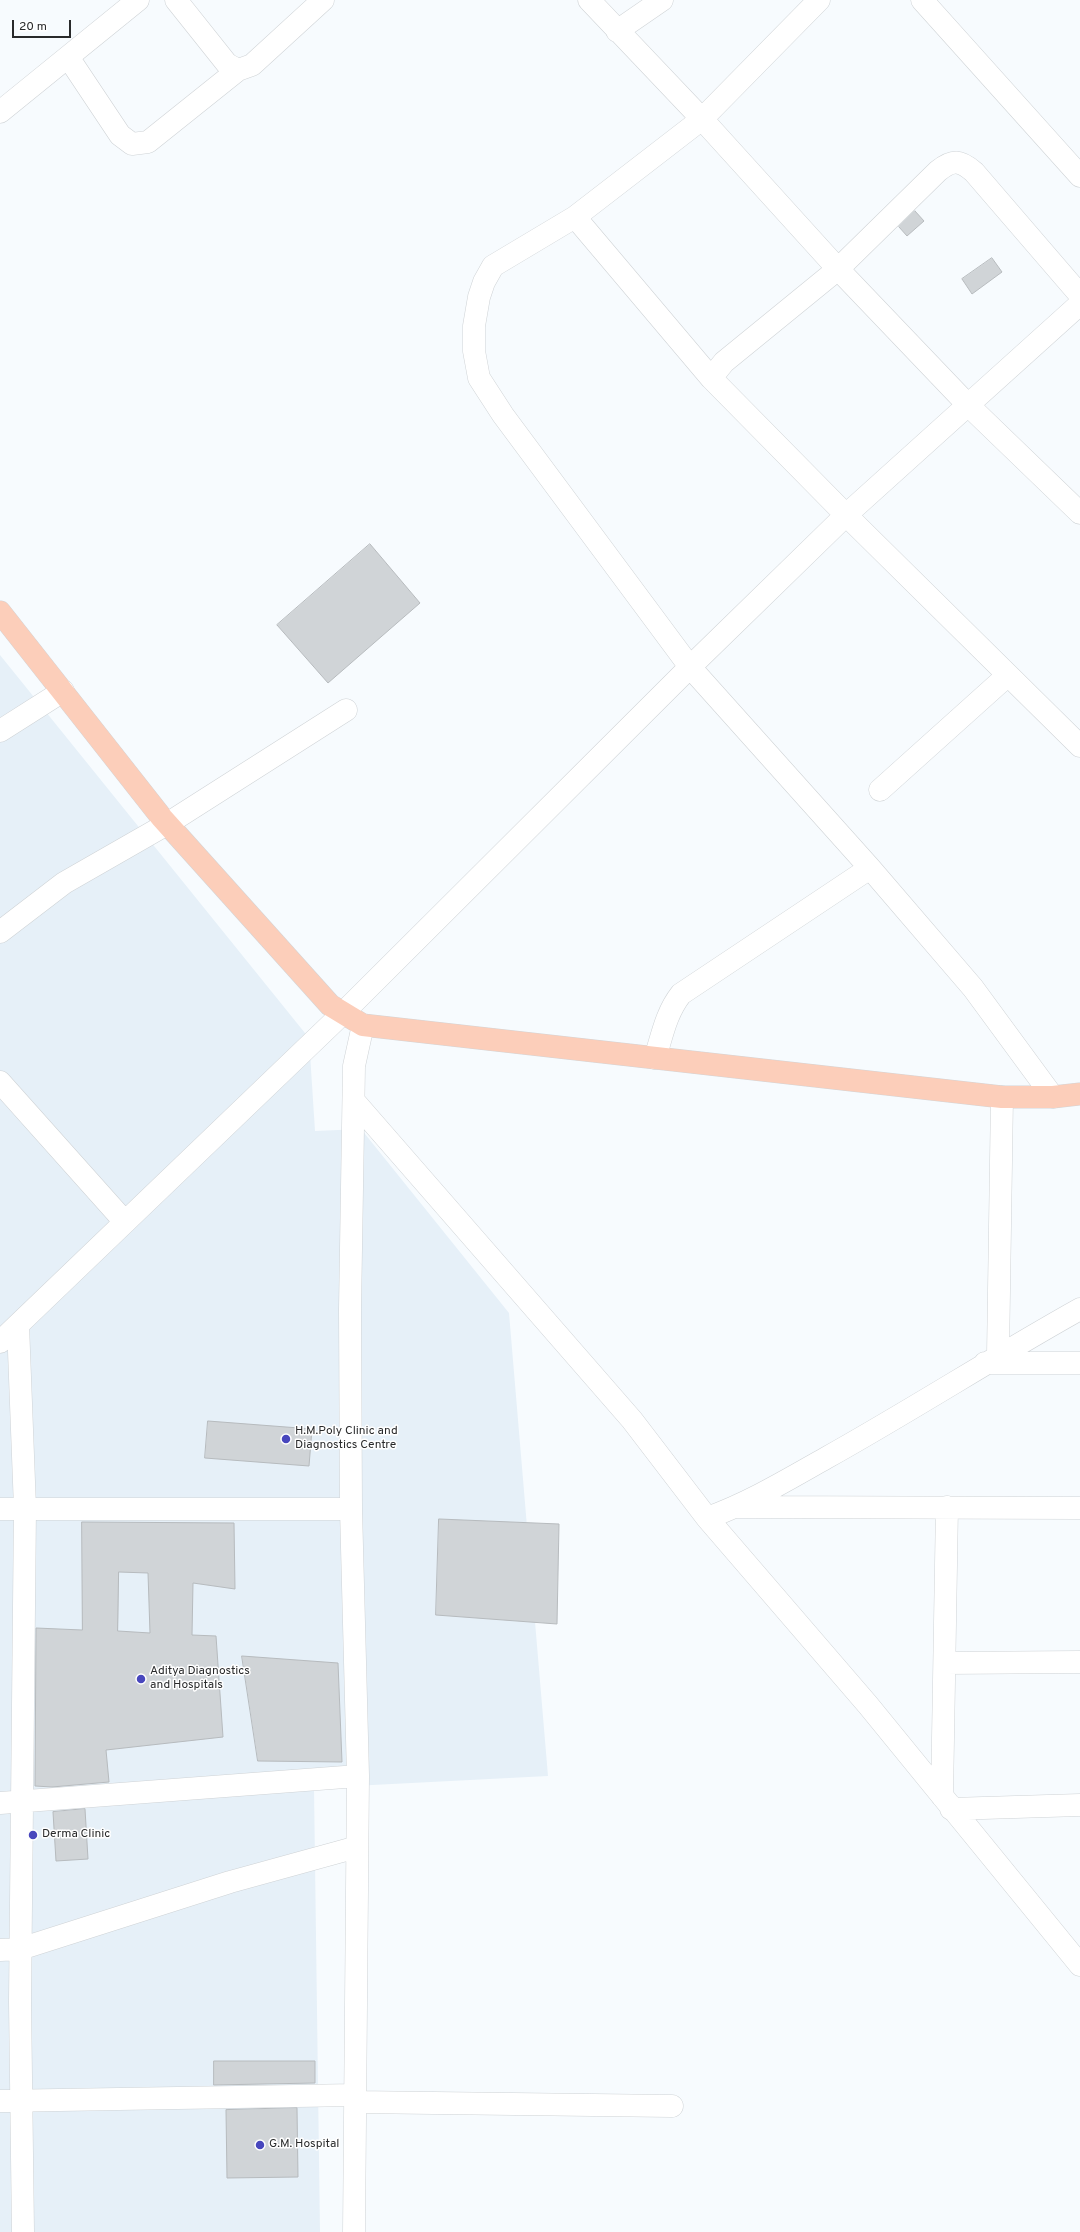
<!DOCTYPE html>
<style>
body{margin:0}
#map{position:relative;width:1080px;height:2232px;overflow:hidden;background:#f7fbfe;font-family:Overpass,sans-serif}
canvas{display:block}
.scale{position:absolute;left:12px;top:20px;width:59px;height:18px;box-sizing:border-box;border:2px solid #292a2b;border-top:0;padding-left:5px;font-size:12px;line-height:14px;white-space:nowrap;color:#292a2b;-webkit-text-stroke:3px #fff;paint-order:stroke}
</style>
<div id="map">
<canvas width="1080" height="2232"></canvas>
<div class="scale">20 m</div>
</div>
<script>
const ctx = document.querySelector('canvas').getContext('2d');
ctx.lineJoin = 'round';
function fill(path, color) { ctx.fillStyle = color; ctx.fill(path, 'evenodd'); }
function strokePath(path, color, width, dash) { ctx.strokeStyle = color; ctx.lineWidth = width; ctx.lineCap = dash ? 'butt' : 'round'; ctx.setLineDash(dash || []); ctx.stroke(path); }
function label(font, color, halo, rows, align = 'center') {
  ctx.font = font + ' Overpass,sans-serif'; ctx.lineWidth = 3; ctx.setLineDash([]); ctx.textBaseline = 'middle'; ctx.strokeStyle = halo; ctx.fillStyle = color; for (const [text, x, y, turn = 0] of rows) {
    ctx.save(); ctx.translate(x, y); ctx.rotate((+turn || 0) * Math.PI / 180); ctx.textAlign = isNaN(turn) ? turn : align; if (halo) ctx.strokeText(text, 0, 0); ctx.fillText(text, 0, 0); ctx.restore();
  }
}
const built = new Path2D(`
 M0,655l309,383 6,93 46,-2 148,184 39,463 -234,12 6,444h-320z`);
const building = new Path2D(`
 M915,211l9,10 -17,15 -8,-9z
 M992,258l10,14 -30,22 -10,-15z
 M370,544l50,59 -92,80 -51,-58z
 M208,1421l104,8 -3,37 -104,-8z
 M439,1519l120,5 -2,100 -121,-9z
 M82,1522l152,1 1,66 -42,-6 -1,52 24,1 7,101 -117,13 3,32 -57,5 -17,-1 1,-158 46,2zM119,1572l29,1 2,60 -32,-2z
 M242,1656l96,7 4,99 -84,-1z
 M85,1809l3,50 -32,2 -3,-49z
 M214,2061h101v22l-101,2z
 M297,2108l1,69 -71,1 -1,-68z`);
const minor = new Path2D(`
 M176,0l51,64 11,6 14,-5 71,-65
 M589,0l113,119 136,150 129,135 113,109
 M819,0l-117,119 -127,98 -82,49 -9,16 -5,15 -5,29v25l5,27 24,37 187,252 180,201 103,120 80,109
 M922,0l158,176
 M617,31l45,-31
 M68,57l52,78 12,9 16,-2 90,-72
 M0,112l138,-112
 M575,217l136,161 135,137 234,231
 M711,378l13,-16 114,-93 100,-98c15,-12 22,-11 36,1l106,123
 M0,731l63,-40
 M880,790l128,-115
 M0,932l64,-49 103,-59 179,-114
 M655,1058c7,-22 11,-45 26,-64l189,-126
 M0,1082l125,140
 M354,1101l278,319 75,98 161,187 212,260
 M18,1325l7,183 -5,493 3,231
 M0,1342l342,-328 348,-347 156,-152 234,-211
 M998,1355l4,-258
 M985,1363h95
 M739,1507l341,1
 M0,1509h351
 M707,1518c42,-15 80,-38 119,-60 86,-48 168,-101 254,-149
 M945,1663l135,-1
 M942,1796l5,-289
 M0,1803l358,-27
 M951,1809l129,-4
 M0,1950l20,-1 210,-67 127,-35
 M0,2101l355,-6
 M355,2102l317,4
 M354,2232l4,-456 -7,-267 -1,-200 4,-243 9,-41`);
const major = new Path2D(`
 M0,612l162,206 168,187 33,20 639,72h51l27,-3`);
const markers = [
 [286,1439,5,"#4847bd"],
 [141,1679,5,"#4847bd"],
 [33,1835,5,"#4847bd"],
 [260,2145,5,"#4847bd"]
];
const poiNames = [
 ["H.M.Poly Clinic and",295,1432],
 ["Diagnostics Centre",295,1446],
 ["Aditya Diagnostics",150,1672],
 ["and Hospitals",150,1686],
 ["Derma Clinic",42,1835],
 ["G.M. Hospital",269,2145]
];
fill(built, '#e6f0f8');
fill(building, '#d0d4d7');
strokePath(building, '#b7bbbe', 1);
strokePath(minor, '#cfd3d6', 23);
strokePath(major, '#d4d4d5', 23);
strokePath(minor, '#fff', 22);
strokePath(major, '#fcceba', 22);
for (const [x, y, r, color] of markers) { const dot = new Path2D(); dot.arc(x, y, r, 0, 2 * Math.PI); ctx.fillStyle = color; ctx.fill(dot); strokePath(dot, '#fff', 1.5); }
label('12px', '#292a2b', '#fff', poiNames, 'left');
</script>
